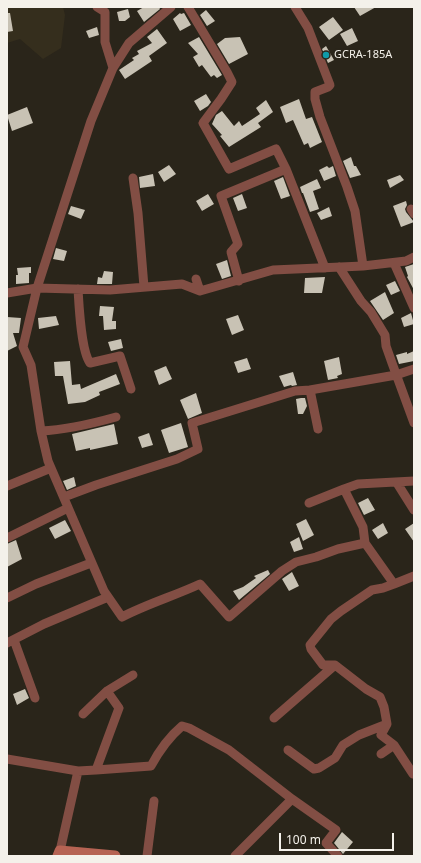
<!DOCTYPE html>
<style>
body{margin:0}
#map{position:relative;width:421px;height:863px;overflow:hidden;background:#2a251a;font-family:"Noto Sans",sans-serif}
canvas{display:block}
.frame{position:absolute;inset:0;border:8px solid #f4f1ea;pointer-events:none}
.scale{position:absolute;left:279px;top:833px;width:115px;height:18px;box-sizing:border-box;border:2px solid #f4f1ea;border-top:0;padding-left:5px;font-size:12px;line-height:14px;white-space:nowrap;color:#f4f1ea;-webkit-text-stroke:3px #2a251a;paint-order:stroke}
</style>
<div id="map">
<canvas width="421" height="863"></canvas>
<div class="frame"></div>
<div class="scale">100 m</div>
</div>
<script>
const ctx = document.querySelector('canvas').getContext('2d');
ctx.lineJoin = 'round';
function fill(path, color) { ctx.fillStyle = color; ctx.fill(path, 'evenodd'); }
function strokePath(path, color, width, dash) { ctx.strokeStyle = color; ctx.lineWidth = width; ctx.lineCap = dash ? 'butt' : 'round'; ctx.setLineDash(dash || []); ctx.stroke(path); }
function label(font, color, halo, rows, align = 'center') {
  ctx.font = font + ' "Noto Sans",sans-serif'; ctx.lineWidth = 4; ctx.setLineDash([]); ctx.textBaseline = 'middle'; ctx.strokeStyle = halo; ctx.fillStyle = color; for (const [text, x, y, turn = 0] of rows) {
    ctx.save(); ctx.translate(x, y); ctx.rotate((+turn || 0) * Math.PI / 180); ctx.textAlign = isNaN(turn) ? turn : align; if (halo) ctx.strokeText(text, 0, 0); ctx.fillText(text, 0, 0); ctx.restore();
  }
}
const built = new Path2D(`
 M7,7h56l2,8 -4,33 -18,11 -23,-20 -13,4z`);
const building = new Path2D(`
 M144,7h15l1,2 -16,13 -7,-11z
 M354,7h22l-16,9z
 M128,9l2,8 -5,4h-6l-2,-9z
 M206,10l9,11 -8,5 -7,-11z
 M7,13h3l3,18 -6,1z
 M180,13l1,1 3,-1 7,12 -11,6 -7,-12z
 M333,17l10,13 -14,10 -10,-13z
 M97,27l2,8 -10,3 -3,-7z
 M352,28l6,13 -11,5 -7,-12z
 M157,29l10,14 -18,13 3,5 -27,18 -6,-9 15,-10 -2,-2 7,-4 -2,-3 15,-8 -5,-6z
 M199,37l23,38 -5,3 -3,-3 -3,2 -9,-12 -3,2 -6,-10 5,-3 -10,-11z
 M240,37l8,17 -19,10 -12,-20 8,-6z
 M326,46l8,14 -6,3 -6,-14z
 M206,94l5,8 -3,4 -8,5 -6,-10z
 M299,99l7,20 6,-2 10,25 -12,6 -2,-5 -4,2 -11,-25 -7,3 -6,-16z
 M266,100l7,12 -15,11 3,4 -32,20 -9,-11 2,-1 -10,-11 4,-9 6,-4 12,15 5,-5 3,5 18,-12 -4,-6z
 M27,107l6,16 -21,8 -5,-16z
 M351,157l3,9h2l5,9 -11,3 -7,-17z
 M169,165l7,9 -12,8 -6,-10z
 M327,166l2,2 4,-2 3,10 -12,5 -5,-11z
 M153,174l2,12 -15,2 -1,-11z
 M400,175l4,5 -14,8 -3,-8z
 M283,177l7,19 -9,3 -7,-18z
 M317,179l4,9 -8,3 6,18 -9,3 -7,-19h-1l-2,-6z
 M208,194l6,10 -12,7 -6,-10z
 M242,194l5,14 -9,3 -5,-13z
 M406,201l1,4 -2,4 1,3 8,10 -13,5 -8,-21z
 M71,206l14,4 -4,9 -13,-5z
 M329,207l3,9 -11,4 -4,-7z
 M56,248l11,3 -3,10 -11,-2z
 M227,260l4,16 -9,3 -6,-15z
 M414,264v26l-7,-13 1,-1 -3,-9z
 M31,267v6h-2v10l-13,1v-9h2l-1,-7z
 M104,271l9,1 -1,12h-15l1,-7 4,1z
 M325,277l-3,16h-18l1,-15z
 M395,281l5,10 -9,4 -5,-10z
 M385,292l9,21 -11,7 -13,-19z
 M100,306l14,1 -2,14h4v8l-12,1 -1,-14h-4z
 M411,313l3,11 -10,3 -3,-9z
 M238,315l6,15 -12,5 -6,-16z
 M56,316l3,9 -20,4 -1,-11z
 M7,317l14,1 -2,15h-6l4,13 -10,5z
 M121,339l2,9 -12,3 -3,-9z
 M414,351v10l-15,3 -3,-9 11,-3v2z
 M339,357l3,17 -5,2 1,2 -10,2 -4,-19z
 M247,358l4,11 -13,4 -4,-11z
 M70,361l2,24 8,-1 1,5 35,-15 4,10 -21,8 1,3 -15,7 -17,2 -5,-28h-8l-1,-14z
 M166,366l6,13 -13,6 -5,-14z
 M293,372l4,13 -5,1 -1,-1 -7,2 -5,-11z
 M196,393l6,20 -14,6 -8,-19z
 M301,398h4l2,8 -4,8h-5l-2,-15z
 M181,423l7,24 -19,6 -8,-23z
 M114,424l4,20 -28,6v-2l-14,3 -4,-17z
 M149,433l4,12 -11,3 -4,-11z
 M74,477l2,9 -9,4 -4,-9z
 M368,498l7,12 -11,5 -6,-12z
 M306,519l8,16 -11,6 -7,-17z
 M65,520l6,11 -16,8 -6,-11z
 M383,523l5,10 -10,6 -6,-9z
 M414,523v19l-9,-13z
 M299,537l4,12 -9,3 -4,-10z
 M16,540l6,19 -15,8v-23z
 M268,570l2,4 -31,26 -6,-9 10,-4 13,-9 -2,-2z
 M292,572l7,14 -10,5 -7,-12z
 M25,689l4,9 -12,7 -4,-11z
 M342,832l11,10 -10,12 -9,-11z`);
const minor = new Path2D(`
 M97,7l8,5v30l8,26 -22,53 -54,167 -14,59 8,18 10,66 7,30 56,130 18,26c25,-13 52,-21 78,-33l29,33 53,-46 14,-9 20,-5 22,-8 27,-6
 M188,7l39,65 5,10 -11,17 -18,24 26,46 47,-20 10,20 39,99
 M295,7l13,21 22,57 -2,2 -13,5v7l5,18 27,70 8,24 8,55
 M113,68l16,-25 42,-36
 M133,178l5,35 6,74
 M411,209l3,5
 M394,263l20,45
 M339,267l22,34 10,11 14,23 1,11 6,17 22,60
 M196,279l4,12
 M239,281l-8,-29 7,-8 -17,-48 65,-27
 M78,289c1,16 3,62 12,74l30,-7 11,33
 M7,293l30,-5 73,2 72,-6 18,7 73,-21 90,-4 43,-5 8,-4
 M310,390l8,39
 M41,431c25,-1 50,-7 75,-14
 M414,481l-56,3 -14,5 19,38 2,16 29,41 20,-8
 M397,483l17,27
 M7,486l44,-18
 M64,497l32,-12 81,-26 21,-10 -6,-26 103,-32 15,-1 86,-15 18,-6
 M309,503l35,-14
 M7,538l61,-30
 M394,584l-11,4 -11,2 -31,21 -10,8 -21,26 1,4 12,16h12l31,24 14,8 4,10 3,17 -6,11 13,10 19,29
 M7,598l29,-14 55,-21
 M14,640l21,58
 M7,643l37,-19 64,-27
 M83,714l24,-23 26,-16
 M274,718l61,-53
 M288,750l26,19 5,-1 16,-10 8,-13 16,-10 28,-11
 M381,754l13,-9
 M7,759l71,12 -18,80
 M96,770l55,-4c8,-15 18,-29 31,-40l7,2 40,22 63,49 44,31 -10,13 12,13
 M78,771l18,-1 23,-62 -12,-17
 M147,856l7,-55
 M235,856l57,-57`);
const secondary = new Path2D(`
 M58,856l2,-5 55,5`);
const markers = [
 [326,55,4,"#0f9aa8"]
];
const poiNames = [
 ["GCRA-185A",334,55]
];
fill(built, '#352e1d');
fill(building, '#c8c2b4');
strokePath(minor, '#824e44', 9);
strokePath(secondary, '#b66353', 11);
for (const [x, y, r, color] of markers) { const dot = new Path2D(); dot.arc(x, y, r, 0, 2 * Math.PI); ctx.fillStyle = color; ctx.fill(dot); strokePath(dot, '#2a251a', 1.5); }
label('11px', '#f4f1ea', '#2a251a', poiNames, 'left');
</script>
